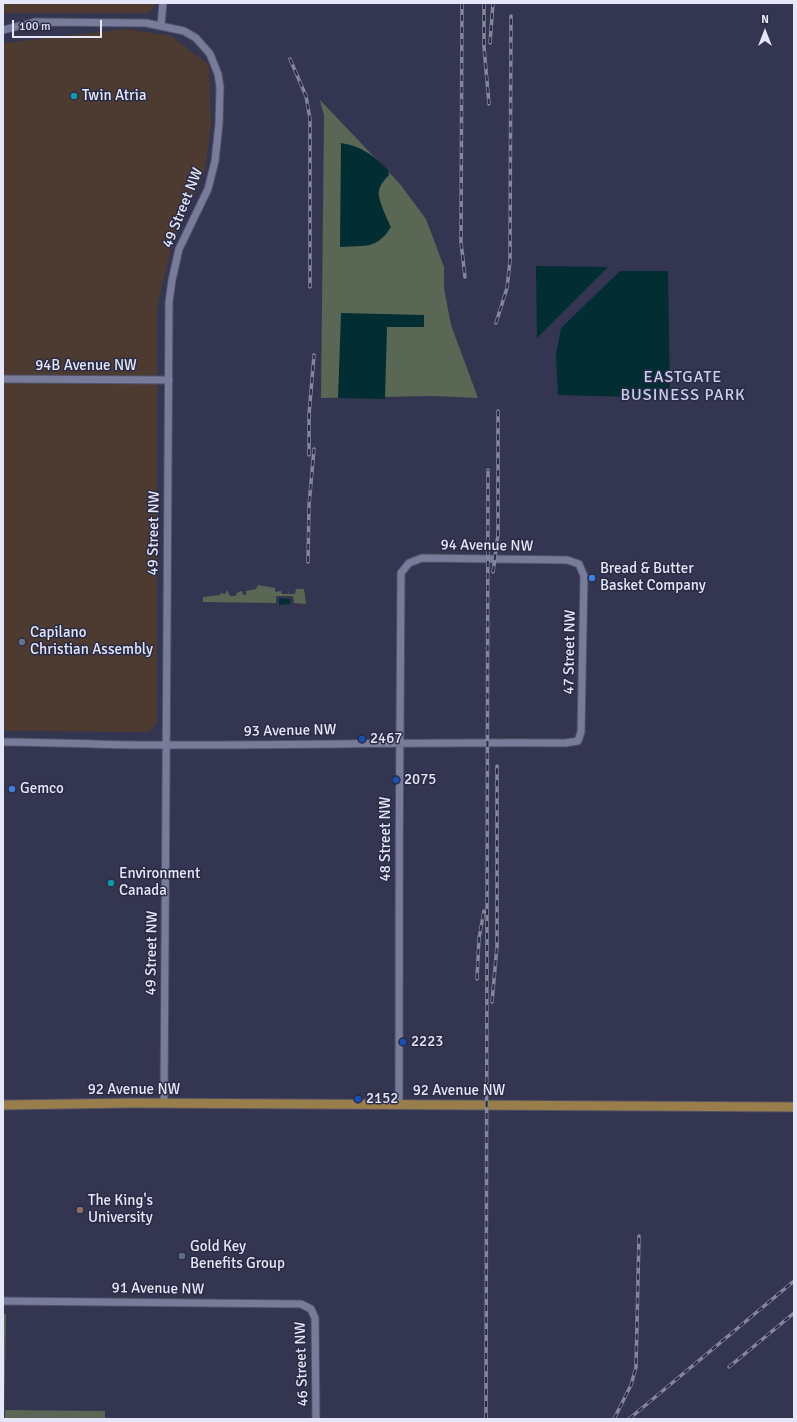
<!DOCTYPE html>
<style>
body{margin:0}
#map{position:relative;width:797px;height:1422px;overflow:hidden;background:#343550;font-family:Signika,sans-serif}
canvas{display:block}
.frame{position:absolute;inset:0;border:4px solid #e5e7f8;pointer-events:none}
.north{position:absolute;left:745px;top:12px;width:40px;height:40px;-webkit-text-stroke:3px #2a2b45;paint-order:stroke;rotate:0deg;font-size:11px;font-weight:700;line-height:16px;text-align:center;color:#e5e7f8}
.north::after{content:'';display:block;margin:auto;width:14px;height:18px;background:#e5e7f8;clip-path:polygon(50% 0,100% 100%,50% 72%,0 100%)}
.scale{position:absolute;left:12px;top:20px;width:90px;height:18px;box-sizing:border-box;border:2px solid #e5e7f8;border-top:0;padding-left:5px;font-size:12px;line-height:14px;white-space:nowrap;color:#e5e7f8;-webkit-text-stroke:3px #2a2b45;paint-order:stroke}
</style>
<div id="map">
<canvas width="797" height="1422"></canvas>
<div class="frame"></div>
<div class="north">N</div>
<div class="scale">100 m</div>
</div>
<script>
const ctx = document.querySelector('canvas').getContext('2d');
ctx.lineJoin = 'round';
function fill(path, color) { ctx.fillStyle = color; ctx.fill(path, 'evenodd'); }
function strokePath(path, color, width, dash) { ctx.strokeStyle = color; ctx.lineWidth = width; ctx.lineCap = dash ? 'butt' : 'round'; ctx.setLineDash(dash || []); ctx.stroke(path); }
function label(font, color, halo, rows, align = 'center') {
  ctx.font = font + ' Signika,sans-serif'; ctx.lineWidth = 3; ctx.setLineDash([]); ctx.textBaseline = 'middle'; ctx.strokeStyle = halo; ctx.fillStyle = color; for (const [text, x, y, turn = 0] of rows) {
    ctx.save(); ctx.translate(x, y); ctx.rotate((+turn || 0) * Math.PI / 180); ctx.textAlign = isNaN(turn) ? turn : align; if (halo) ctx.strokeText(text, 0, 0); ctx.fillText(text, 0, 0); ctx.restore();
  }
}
const commercial = new Path2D(`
 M3,3h154l-8,10h-146z
 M126,29l45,7 38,29 2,60 -6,45 -32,72 -16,64v416l-8,10 -146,-1v-688z`);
const green = new Path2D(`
 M320,100l80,84 26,35 18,48v21l7,37 27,73 -45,-2 -112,2 3,-282z
 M258,585l17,3v4l6,-1 1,3h6l1,-3v3h6l1,-5h8l2,15 -12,-1 -1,-7h-17v7l-73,-1v-5l17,-2 1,-2 4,1 2,-4 3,6h5l3,-4 4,-1 1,4h3v-4l10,-2z
 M3,1314h3l-2,105h-1z
 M5,1410l100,1v8h-100z`);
const water = new Path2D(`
 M341,143c21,3 33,13 47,27l1,5c-5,5 -9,10 -10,16 -2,7 9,30 12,36 -15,23 -25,18 -51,20z
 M536,266l72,1 -71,71z
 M620,271h48l2,127 -112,-3 -2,-40 5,-27z
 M341,313l83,2v12h-37l-2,72 -47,-1z
 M279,598l11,1v5l-11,1z`);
const minor = new Path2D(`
 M161,25l2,-22
 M3,30l32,-8 111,1 38,8 12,7 14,16 8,20 2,13 -1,37 -4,37 -7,28 -29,60 -7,31 -3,22 -5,801
 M3,379l166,1
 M3,742c55,0 111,4 166,3 132,0 264,-3 396,-2l13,-2 3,-9 3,-156 -5,-12 -12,-4 -145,-2 -13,5 -8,10c-2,178 -2,354 -2,532
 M3,1301l298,3 10,5 4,9 1,101`);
const major = new Path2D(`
 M3,1105l130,-2 661,4`);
const rail = new Path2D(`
 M462,3l-1,239 4,35
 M484,3v44l5,57
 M490,43l3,-40
 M290,59l16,37 4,23v168
 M496,323l11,-35 3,-27 1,-245
 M309,455v-40l5,-60
 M308,562l1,-57 5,-56
 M493,572l5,-37v-124
 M477,979l2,-41 5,-27
 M492,1002l5,-56v-180
 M729,1367l65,-54
 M486,1419l2,-949
 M614,1419l17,-34 5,-18 3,-131
 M629,1419l165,-138`);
const markers = [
 [74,96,4,"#0f9aa8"],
 [592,578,4,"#3f7fe0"],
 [22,642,4,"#6b7280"],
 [362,739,4,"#1a4fb4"],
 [396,780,4,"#1a4fb4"],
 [12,789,4,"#3f7fe0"],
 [111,883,4,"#0f9aa8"],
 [403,1042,4,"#1a4fb4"],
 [358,1099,4,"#1a4fb4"],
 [80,1210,4,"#8d6e63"],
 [182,1256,4,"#5c6f8a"]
];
const poiNames = [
 ["Twin Atria",82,96],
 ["Bread & Butter",600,569],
 ["Basket Company",600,586],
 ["Capilano",30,633],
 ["Christian Assembly",30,650],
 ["2467",370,739],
 ["2075",404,780],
 ["Gemco",20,789],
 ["Environment",119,874],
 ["Canada",119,891],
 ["2223",411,1042],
 ["2152",366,1099],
 ["The King's",88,1201],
 ["University",88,1218],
 ["Gold Key",190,1247],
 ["Benefits Group",190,1264]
];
const streetNames = [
 ["49 Street NW",183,208,-68],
 ["94B Avenue NW",86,366],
 ["49 Street NW",154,533,-89],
 ["94 Avenue NW",487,546,1],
 ["47 Street NW",570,652,-89],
 ["93 Avenue NW",290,731,-1],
 ["48 Street NW",386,839,-90],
 ["49 Street NW",152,953,-89],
 ["92 Avenue NW",134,1090],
 ["92 Avenue NW",459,1091],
 ["91 Avenue NW",158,1289,1],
 ["46 Street NW",302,1364,-92]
];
const neighbourhoodNames = [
 ["EASTGATE",683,378],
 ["BUSINESS PARK",683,396]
];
fill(commercial, '#4d3b32');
fill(green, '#5a6754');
fill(water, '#012d33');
strokePath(minor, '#505168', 9);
strokePath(major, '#505168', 11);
strokePath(minor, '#797b9a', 7);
strokePath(major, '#997e4b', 9);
strokePath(rail, '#84869c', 3.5);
strokePath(rail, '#2a2b45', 2, [6]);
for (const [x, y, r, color] of markers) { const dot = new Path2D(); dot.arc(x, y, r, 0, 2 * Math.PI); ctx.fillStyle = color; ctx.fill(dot); strokePath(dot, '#2a2b45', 1.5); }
label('15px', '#e5e7f8', '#2a2b45', poiNames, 'left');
label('15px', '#e5e7f8', '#2a2b45', streetNames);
ctx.letterSpacing = '1px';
label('16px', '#cbcef0', '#2a2b45', neighbourhoodNames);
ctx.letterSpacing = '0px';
</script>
